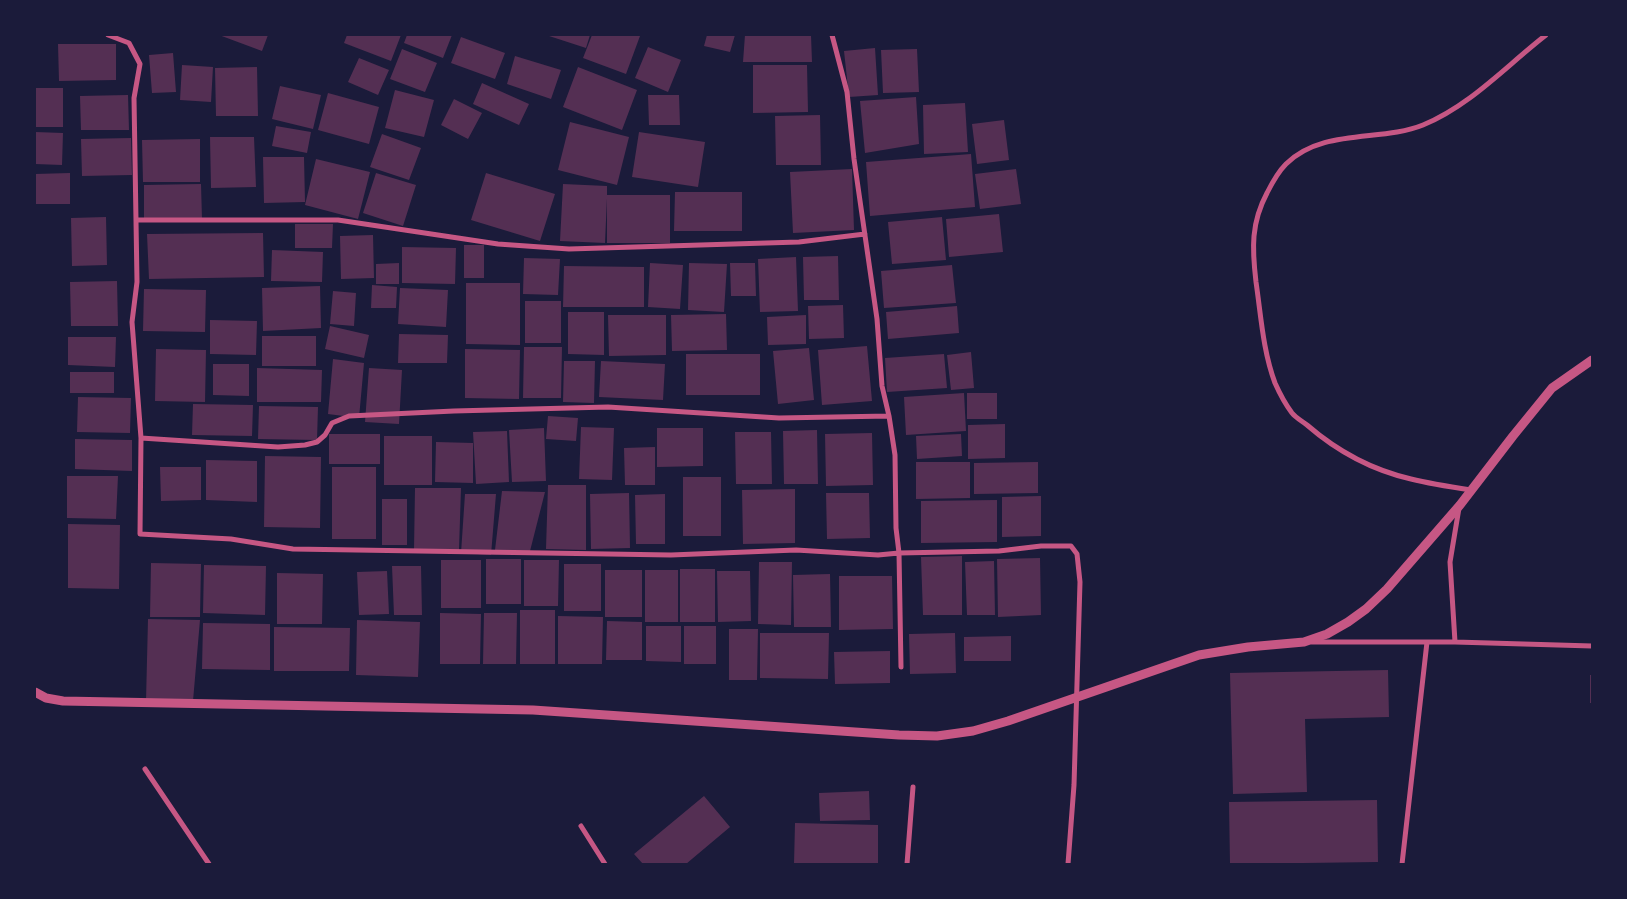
<!DOCTYPE html>
<style>
body{margin:0}
#map{position:relative;width:1627px;height:899px;overflow:hidden;background:#1b1b3a;font-family:"Exo 2",sans-serif}
canvas{display:block}
.frame{position:absolute;inset:0;border:36px solid #1b1b3a;pointer-events:none}
</style>
<div id="map">
<canvas width="1627" height="899"></canvas>
<div class="frame"></div>
</div>
<script>
const ctx = document.querySelector('canvas').getContext('2d');
ctx.lineJoin = 'round';
function fill(path, color) { ctx.fillStyle = color; ctx.fill(path, 'evenodd'); }
function strokePath(path, color, width, dash) { ctx.strokeStyle = color; ctx.lineWidth = width; ctx.lineCap = dash ? 'butt' : 'round'; ctx.setLineDash(dash || []); ctx.stroke(path); }
const building = new Path2D(`
 M219,35h49l-6,16z
 M347,35h54l-10,26 -47,-18z
 M407,35h45l-9,23 -39,-15z
 M546,35h44l-4,13z
 M592,35l48,1 -14,38 -43,-16z
 M707,35h28l-5,17 -26,-6z
 M745,35h66l1,27h-69z
 M461,37l44,16 -10,26 -44,-16z
 M58,44h58v36l-57,1z
 M648,47l33,13 -13,32 -33,-14z
 M875,48l3,47 -29,2 -5,-46z
 M402,49l35,14 -12,29 -35,-13z
 M917,49l2,43 -36,1 -2,-43z
 M173,53l3,39 -24,1 -3,-38z
 M515,56l46,14 -10,29 -44,-15z
 M359,58l30,12 -11,25 -30,-13z
 M182,65l31,2 -2,35 -31,-2z
 M753,65h54l1,47 -55,1z
 M257,67l1,49h-42l-1,-48z
 M578,67l59,23 -15,40 -59,-23z
 M482,83l47,21 -10,21 -46,-21z
 M280,86l41,9 -8,34 -41,-10z
 M35,88h28v39h-28z
 M395,90l39,10 -10,37 -39,-9z
 M328,93l51,14 -10,37 -51,-14z
 M128,95l1,35h-48l-1,-34z
 M648,95h31l1,30h-31z
 M916,97l3,47 -54,9 -5,-52z
 M454,99l28,14 -14,26 -27,-14z
 M965,103l3,49 -44,2 -1,-49z
 M820,115l1,50h-45l-1,-49z
 M1004,120l5,40 -32,4 -5,-40z
 M570,122l59,15 -12,48 -59,-15z
 M276,126l35,6 -4,21 -35,-7z
 M35,132l28,1 -1,32 -27,-1z
 M639,132l66,10 -7,45 -66,-10z
 M382,134l39,14 -12,32 -39,-13z
 M210,137h44l2,50 -45,1z
 M131,138l1,37 -50,1 -1,-37z
 M200,139v43h-57l-1,-42z
 M971,154l4,53 -105,9 -4,-54z
 M263,157h41l1,45 -41,1z
 M316,159l54,13 -12,47 -53,-14z
 M852,169l2,61 -61,3 -3,-61z
 M1016,169l5,35 -41,5 -5,-35z
 M70,173v31h-35v-30z
 M376,173l40,12 -13,41 -40,-13z
 M486,173l69,21 -15,47 -69,-21z
 M201,184l1,35h-58v-34z
 M563,184l44,2v9h63v48h-63v-45l-2,45 -45,-2z
 M675,192h67v39h-68z
 M999,214l4,38 -54,5 -3,-38z
 M106,217l1,48 -35,1 -1,-48z
 M942,217l4,43 -54,4 -4,-42z
 M295,224h38l-1,24h-37z
 M263,233l1,44 -115,2 -2,-45z
 M373,235l1,43 -33,1 -1,-43z
 M464,245h20v33h-20z
 M402,247l54,1 -1,36 -53,-1z
 M272,250l51,2 -1,30 -51,-1z
 M838,256l1,44h-35l-1,-43z
 M796,257l2,54 -38,1 -2,-53z
 M524,258l36,1 -2,36 -35,-1z
 M399,263v21h-23v-20z
 M650,263l33,2 -3,44 -32,-2z
 M689,263l38,1 -3,48 -36,-2z
 M730,263h25l1,33h-25z
 M952,265l4,38 -72,5 -3,-37z
 M564,266l80,1v40h-81z
 M117,281l1,45h-47l-1,-44z
 M466,283h54v62l-54,-1z
 M372,285l25,2 -1,21h-25z
 M320,286l1,42 -58,3 -1,-43z
 M400,288l48,2 -2,37 -48,-3z
 M144,289l62,1 -1,42 -62,-1z
 M333,291l23,2 -2,33 -24,-2z
 M525,301h36v42h-36z
 M843,305l1,33 -35,1 -1,-33z
 M957,306l2,27 -71,6 -2,-27z
 M568,312h36v43l-36,-1z
 M726,314l1,36 -55,1 -1,-36z
 M608,315h58v40l-57,1z
 M806,315v29l-38,1 -1,-28z
 M210,320l47,1 -1,34 -46,-1z
 M330,326l39,9 -5,23 -39,-9z
 M399,334l49,1 -1,28h-49z
 M262,336h54v30h-54z
 M68,337h48l-1,30 -47,-2z
 M867,346l5,55 -50,4 -4,-55z
 M524,347h38l-1,51h-38z
 M809,348l5,52 -36,4 -5,-53z
 M156,349l50,1 -1,52 -50,-1z
 M465,349l55,1 -1,49 -54,-1z
 M971,352l3,36 -23,2 -4,-35z
 M686,354h74v41h-74z
 M944,354l3,34 -60,4 -2,-34z
 M333,359l31,4 -5,55 -31,-4z
 M564,361h31l-1,42 -31,-1z
 M601,361l64,3 -2,36 -64,-3z
 M213,364h36v32l-36,-1z
 M257,368l65,2 -1,32h-64z
 M369,368l33,2 -3,54 -34,-2z
 M70,372h44v21h-44z
 M964,393l2,38 -60,4 -2,-38z
 M967,393h30v26h-30z
 M78,397l53,1 -1,35 -53,-1z
 M193,404l60,1 -1,31 -60,-1z
 M259,406l59,1 -1,33 -59,-1z
 M548,416l30,2 -2,23 -30,-2z
 M1005,424v34l-37,1v-34z
 M581,427l33,1 -2,52 -33,-1z
 M544,428l2,53 -34,1 -3,-52z
 M657,428h46v38l-46,1z
 M817,430l1,54h-34l-1,-53z
 M507,431l2,51 -33,2 -3,-52z
 M735,432h36l1,52h-36z
 M872,433l1,52 -47,1 -1,-52z
 M329,434h51v30h-51z
 M961,434l1,22 -45,3 -1,-23z
 M384,436h48v49h-48z
 M75,439l57,1v31l-57,-2z
 M436,442l37,1v40l-38,-1z
 M655,447v38h-30l-1,-37z
 M265,456l56,1 -1,71 -56,-1z
 M206,460l51,1v41l-51,-2z
 M916,462h54v36l-54,1z
 M1038,462v31l-64,1v-31z
 M160,467h41v33l-40,1z
 M332,467h44v72h-44z
 M67,476h51l-2,43 -49,-1z
 M683,477h38v59h-38z
 M548,485h38v65l-40,-1z
 M415,488h46l-2,62h-45z
 M795,489v54l-52,1 -1,-54z
 M502,491l43,1 -16,63 -34,-5z
 M629,493l1,55 -39,1 -1,-55z
 M826,493h43l1,45 -43,1z
 M465,494h31l-5,61 -30,-2z
 M665,494v50h-29l-1,-49z
 M1041,496v40l-39,1v-40z
 M382,499h25v46h-25z
 M997,500v42l-76,1v-42z
 M68,524l52,1 -1,64 -51,-1z
 M962,556v59h-39l-2,-58z
 M1040,558l1,57 -43,2 -1,-58z
 M486,559h35v45h-35z
 M441,560h40v48h-40z
 M524,560h35l-1,46h-34z
 M994,561l1,54h-28l-2,-53z
 M759,562h33l-1,63 -33,-1z
 M151,563l50,1 -1,53h-50z
 M564,564h37v47h-37z
 M204,565l62,1 -1,49 -62,-2z
 M392,566h29l1,49h-28z
 M680,569h35v53h-35z
 M605,570h37v47h-37z
 M645,570h33v52h-33z
 M387,571l2,43 -30,1 -2,-43z
 M717,571h33l1,50 -33,1z
 M277,573l46,1 -1,50h-45z
 M830,574l1,53h-37l-1,-52z
 M839,576h53l1,53 -54,1z
 M520,610h35v54h-35z
 M440,613l41,1 -1,50h-40z
 M484,613h33l-1,51h-33z
 M558,616l45,1 -1,47h-44z
 M148,619l52,1 -7,81h-47z
 M357,620l63,2 -2,55 -62,-2z
 M607,621l35,1v38h-36z
 M203,623l67,1v46l-68,-1z
 M646,626h35v36l-35,-1z
 M684,626h32v38h-32z
 M274,627l76,1 -1,43h-75z
 M729,629h29l-1,51h-28z
 M760,633h69l-1,46 -68,-1z
 M955,633l1,40 -46,1 -1,-40z
 M1011,636v25h-47v-24z
 M890,651v32l-55,1 -1,-32z
 M1388,670l1,47 -84,2 2,73 -74,2 -3,-121z
 M1590,675h2v28h-2z
 M869,791l1,29 -50,1 -1,-28z
 M704,796l26,31 -44,37h-43l-9,-10z
 M1377,800l1,62 -148,2 -1,-62z
 M795,823l83,2v39h-84z`);
const minor = new Path2D(`
 M108,35l21,8 11,21 -6,34 3,184 -5,40 9,116 -1,96 91,5 62,10 378,6 125,-5 82,5 21,-2 100,-2 42,-5h30l6,8 3,28 -6,203 -6,79
 M832,35l15,57 7,67 23,160 5,67 7,30 6,39 1,73 3,25 2,114
 M136,220h202l160,24 71,5 230,-7 66,-8
 M141,438l137,9 27,-2 12,-3 8,-7 7,-12 17,-7 105,-5 154,-4 171,11 110,-2
 M1471,490c-20,-3 -40,-6 -60,-11 -39,-9 -74,-28 -104,-54 -5,-4 -11,-7 -15,-12 -6,-8 -13,-21 -17,-30 -12,-32 -14,-67 -19,-101 -4,-34 -5,-59 11,-89 5,-10 11,-21 19,-29 36,-36 95,-22 137,-39 48,-20 83,-59 123,-90
 M1312,642h143l137,4
 M1455,642l-5,-80 9,-54
 M145,769l64,95
 M581,826l24,38
 M907,864l6,-77
 M1402,864l25,-222`);
const tertiary = new Path2D(`
 M35,692l11,6 17,3 470,9 366,25 38,1 36,-5 35,-10 191,-66 49,-8 56,-5 23,-8 21,-12 18,-13 21,-20 73,-84 53,-69 39,-48 40,-28`);
fill(building, '#542f53');
strokePath(minor, '#c65784', 5);
strokePath(tertiary, '#c65784', 9);
</script>
